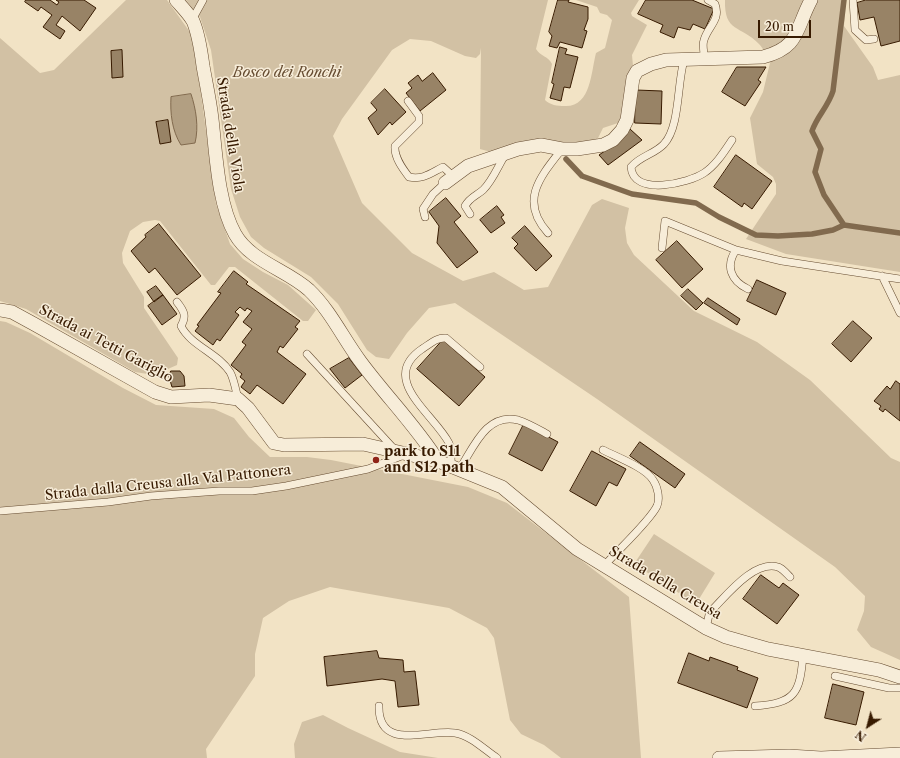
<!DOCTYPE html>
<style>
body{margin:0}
#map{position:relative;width:900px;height:758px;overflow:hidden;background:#f2e3c5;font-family:"Libre Caslon Text",serif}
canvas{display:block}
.north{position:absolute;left:848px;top:706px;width:40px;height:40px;-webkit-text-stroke:3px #f7edd9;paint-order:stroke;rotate:216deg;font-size:11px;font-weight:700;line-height:16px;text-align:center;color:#371a00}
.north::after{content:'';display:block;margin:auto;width:14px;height:18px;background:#371a00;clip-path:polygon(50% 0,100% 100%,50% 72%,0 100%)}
.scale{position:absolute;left:758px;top:20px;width:53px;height:18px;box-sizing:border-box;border:2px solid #371a00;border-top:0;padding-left:5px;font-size:12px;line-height:14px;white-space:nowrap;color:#371a00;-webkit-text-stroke:3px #f7edd9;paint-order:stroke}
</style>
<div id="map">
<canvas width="900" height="758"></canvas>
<div class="north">N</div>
<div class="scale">20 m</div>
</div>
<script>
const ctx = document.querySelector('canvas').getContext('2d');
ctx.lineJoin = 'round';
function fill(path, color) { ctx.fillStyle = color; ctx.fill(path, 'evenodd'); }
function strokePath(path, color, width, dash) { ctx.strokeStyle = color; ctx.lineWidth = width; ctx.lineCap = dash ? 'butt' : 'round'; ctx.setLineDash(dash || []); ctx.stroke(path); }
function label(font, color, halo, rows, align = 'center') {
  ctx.font = font + ' "Libre Caslon Text",serif'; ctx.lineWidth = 3; ctx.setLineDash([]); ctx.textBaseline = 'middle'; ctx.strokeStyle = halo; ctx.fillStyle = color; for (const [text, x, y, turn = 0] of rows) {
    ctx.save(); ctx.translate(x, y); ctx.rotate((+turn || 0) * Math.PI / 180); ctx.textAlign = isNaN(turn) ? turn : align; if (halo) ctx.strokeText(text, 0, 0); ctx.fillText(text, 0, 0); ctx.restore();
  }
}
const green = new Path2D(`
 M126,0h41l25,35 2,8 22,161 14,40 13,15 20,13 25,13 28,25 -8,11h-5l-68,-54h-6l-14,18h-4l-51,-64 -5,-1 -12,2 -13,9 -8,22 1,10 21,34v11l34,50 -1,7 -23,10 -19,-3 -109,-63 -26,-8v-263l40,35 14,-3z
 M186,0h362l-12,49c4,7 12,7 16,15l-7,36c5,5 12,6 20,6 26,1 26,-34 31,-53l9,-5 7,-28 -5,-5 -7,-2 -3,-6 -21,-7h63l-8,13 1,3 15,9 -15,30 1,11 -5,10 -5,37 -5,10 -15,5 -5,10 -8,5 -99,9 -11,-3 1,-101 -1,6 -4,4 -11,-2 -34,-15 -21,-2 -18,11 -50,69 -9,17 29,67 50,50 51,28 31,-9 30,18 24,-3 44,-82 10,-6 27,9 -4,20 2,15 7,12 60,56 63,31 53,38 81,78 9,4v198l-29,-13 -14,-17 7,-19 1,-15 -30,-29 -238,-168 -142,-96 -26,5 -22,25 -18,26 -13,-2 -9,-7 -29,-46 -27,-27 -47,-29 -13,-11 -11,-20 -9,-28 -20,-139 -11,-33z
 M725,0h120l1,3 -2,23 29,41 5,13 22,-5v197l-114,-18 -40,-15 30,-45v-10l-3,-7 -16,-13 -7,-46 13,-26 7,-29c-3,-6 -6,-14 -11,-19 -18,-19 -35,-11 -34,-44z
 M0,321l6,1 24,11 93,55 33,17 58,4 20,9 15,19 21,20h37l24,3 137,27 39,16 122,94 12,161h-80l-17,-13 -23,-11 -11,-14 -16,-82 -7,-10 -38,-20 -119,-21 -41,14 -26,17 -8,36v22l-49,73 1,9h-207z
 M654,534l61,39 -19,31 -62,-40z
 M323,715l25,13 52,24 38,6h-143l-1,-14 8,-22z`);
const water = new Path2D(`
 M191,94c5,15 8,33 4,49l-14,2c-9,-14 -11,-32 -10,-48z`);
const stream = new Path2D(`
 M844,0l-11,91c-5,16 -16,25 -21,40l9,18 -6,23 9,23 20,30
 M566,159l16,17 50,18 64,9 23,14 37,18 22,1 34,-2 21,-4 11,-5 56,8`);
const building = new Path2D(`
 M26,0h24l7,5 2,-3 -3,-2h28l12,8 -16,23 -18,-15 -6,9 9,6 -5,8 -17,-12 9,-12 -11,-8 -3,4 -13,-9z
 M558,0h11l-1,2 20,5v12l-4,11 3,1 -5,17 -22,-6 -3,6 -8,-2 3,-10 -3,-4z
 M646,0h46l22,9 -9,20 -12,-5 -3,6 -12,-3 -4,11 -14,-6 3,-7 -25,-11z
 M866,0h34v41l-19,5 -7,-29 -14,3 -3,-17z
 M560,47l7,2 -2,5 13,3 -8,31 -6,-1 -3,14 -11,-3 4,-14 -2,-1z
 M122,50l1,27 -11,1 -1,-27z
 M737,67h29l-8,13 3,2 -16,24 -23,-14z
 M433,73l13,17 -26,21 -14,-18 6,-5 -4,-5 10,-8 4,6z
 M385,89l21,23 -14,13 -2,-3 -12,13 -10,-17 9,-8 -6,-7z
 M636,90l26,1 -1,33 -26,-1z
 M168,120l3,22 -11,2 -4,-22z
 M630,129l12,11 -34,25 -9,-10 19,-13z
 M736,155l36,26 -20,28 -8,-6 -2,4 -28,-20z
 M446,198l15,18 -7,6 24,30 -21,16 -20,-25 2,-17 -10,-14z
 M497,206l7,9 -3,2 4,6 -14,10 -11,-13z
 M159,224l42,52 -24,19 -22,-27 -6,5 -18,-22 15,-14 -1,-2z
 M525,226l27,30 -16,15 -22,-23 4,-4 -6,-6z
 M677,241l26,28 -21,19 -26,-28z
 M234,271l14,11 -2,2 54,37 -5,6 3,2 -15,19 -3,-2 -3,6 29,22 -23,30 -26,-19 -7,9 -9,-7 4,-6 -5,-4 2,-3 -11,-9 15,-20 -4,-3 10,-13 -9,-7 9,-11 -5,-3 -2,3 -5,-4 -5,5 4,3 -19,26 -3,-2 -4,6 -18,-14 4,-5 -2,-1 24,-32 -3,-1z
 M757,280l29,13 -10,22 -29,-14z
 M156,286l7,9 -9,7 -7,-10z
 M688,289l15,14 -7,7 -15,-14z
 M163,295l14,19 -15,11 -14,-19z
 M708,298l32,21 -3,6 -33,-22z
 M853,321l19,17 -21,24 -19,-18z
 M443,340l42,37 -26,29 -42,-37z
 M349,358l13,17 -17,13 -15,-19z
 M171,371h9l4,5 1,10 -13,1 -3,-10z
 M896,381l4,3v37l-15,-12 -2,3 -4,-3 2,-3 -7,-5 13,-15 3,3z
 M524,424l34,18 -16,29 -33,-17z
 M640,442l45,32 -10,14 -45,-32z
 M592,451l34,18 -9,17 -8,-4 -13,24 -26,-15z
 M761,575l18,13 4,-5 16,12 -22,29 -34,-25z
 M377,651l2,7 24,2 1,12 11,-1 4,34 -21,2 -3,-26 -13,-2 -55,7 -3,-29z
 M689,653l20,8 1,-4 28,10 -1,3 21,8 -11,30 -69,-25z
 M833,684l31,8 -8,33 -31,-7z`);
const lane = new Path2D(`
 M853,0l2,30 11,10 8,-1
 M192,20l11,-20
 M705,59c-1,-5 -3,-14 -1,-19 4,-14 17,-20 11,-36l-7,-4
 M684,60c-7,24 -4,67 -20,84 -9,10 -24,12 -33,23 2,30 58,16 73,6 12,-8 20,-21 28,-33
 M408,101l11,15v6l-24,24c-1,11 7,22 14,31 14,3 22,-4 34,-10l10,9
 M470,214l-5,-8c5,-9 11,-10 18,-16 10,-10 15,-24 22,-35
 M425,217l-2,-8 10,-15 12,-11
 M548,233c-29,-32 -8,-56 14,-84
 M662,248l3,-27 71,29 46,11 118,18
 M736,250c-11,16 -5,31 12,39
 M882,276l18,37
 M177,302c7,9 10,14 4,24 10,20 37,27 49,46 4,7 6,19 8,27
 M307,354l88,96
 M603,450c14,7 43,18 50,30 5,7 7,19 4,26 -7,15 -41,46 -53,60
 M451,467c0,-8 1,-17 -2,-24 -15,-29 -71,-64 -27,-94 8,-5 15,-12 24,-11l34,29
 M459,470c14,-21 27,-58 59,-50 10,3 20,9 29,14
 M0,511l108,-9 43,-6 68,-5h33l34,-5 82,-17 36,-14
 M706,628l3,-13 3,-5c15,-15 42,-50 66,-43 4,1 9,7 12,10
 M835,676l54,12h11
 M379,706c-1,46 49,23 76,27 15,2 30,17 42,25
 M755,706c40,-3 45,-12 48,-51`);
const street = new Path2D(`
 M176,0c6,7 13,14 17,21 6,14 8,30 10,45 3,17 7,35 9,53 4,35 6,85 23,115 15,27 52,36 74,56 21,20 34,48 51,71 25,34 56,65 78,100
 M445,183l23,-17 50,-17 23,-4 21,4h15l26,-4 10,-5 9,-10 5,-10 6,-42 4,-7 14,-7 15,-4 97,-3c37,-10 32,-27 48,-57
 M0,310l12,2 22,12 121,68 16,5 38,-2 29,4 10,9 26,35 10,2 79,-1 75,17 64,26 75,62 129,79 20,9 42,12 111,21 21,7
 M719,758l70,-2 32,2 79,-4`);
const markers = [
 [376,460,4,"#8f2418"]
];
const parkNames = [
 ["Bosco dei Ronchi",287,73]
];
const streetNames = [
 ["Strada della Viola",230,135,81],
 ["Strada ai Tetti Gariglio",106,344,28],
 ["Strada dalla Creusa alla Val Pattonera",168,483,-6],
 ["Strada della Creusa",665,583,31]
];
const poiNames = [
 ["park to S11",384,452],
 ["and S12 path",384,468]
];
fill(green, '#d2c1a4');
fill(water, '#b29f82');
strokePath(water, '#816a4e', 1);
strokePath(stream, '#816a4e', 5.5);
fill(building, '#988366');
strokePath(building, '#371a00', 1);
strokePath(lane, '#664c31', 8);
strokePath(street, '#664c31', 14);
strokePath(lane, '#f7edd9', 7);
strokePath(street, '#f7edd9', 13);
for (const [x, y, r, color] of markers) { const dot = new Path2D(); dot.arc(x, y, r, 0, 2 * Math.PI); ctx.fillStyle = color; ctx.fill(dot); strokePath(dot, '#f7edd9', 1.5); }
label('italic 14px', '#664c31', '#f7edd9', parkNames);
label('14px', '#371a00', '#f7edd9', streetNames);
label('bold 14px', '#371a00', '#f7edd9', poiNames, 'left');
</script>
